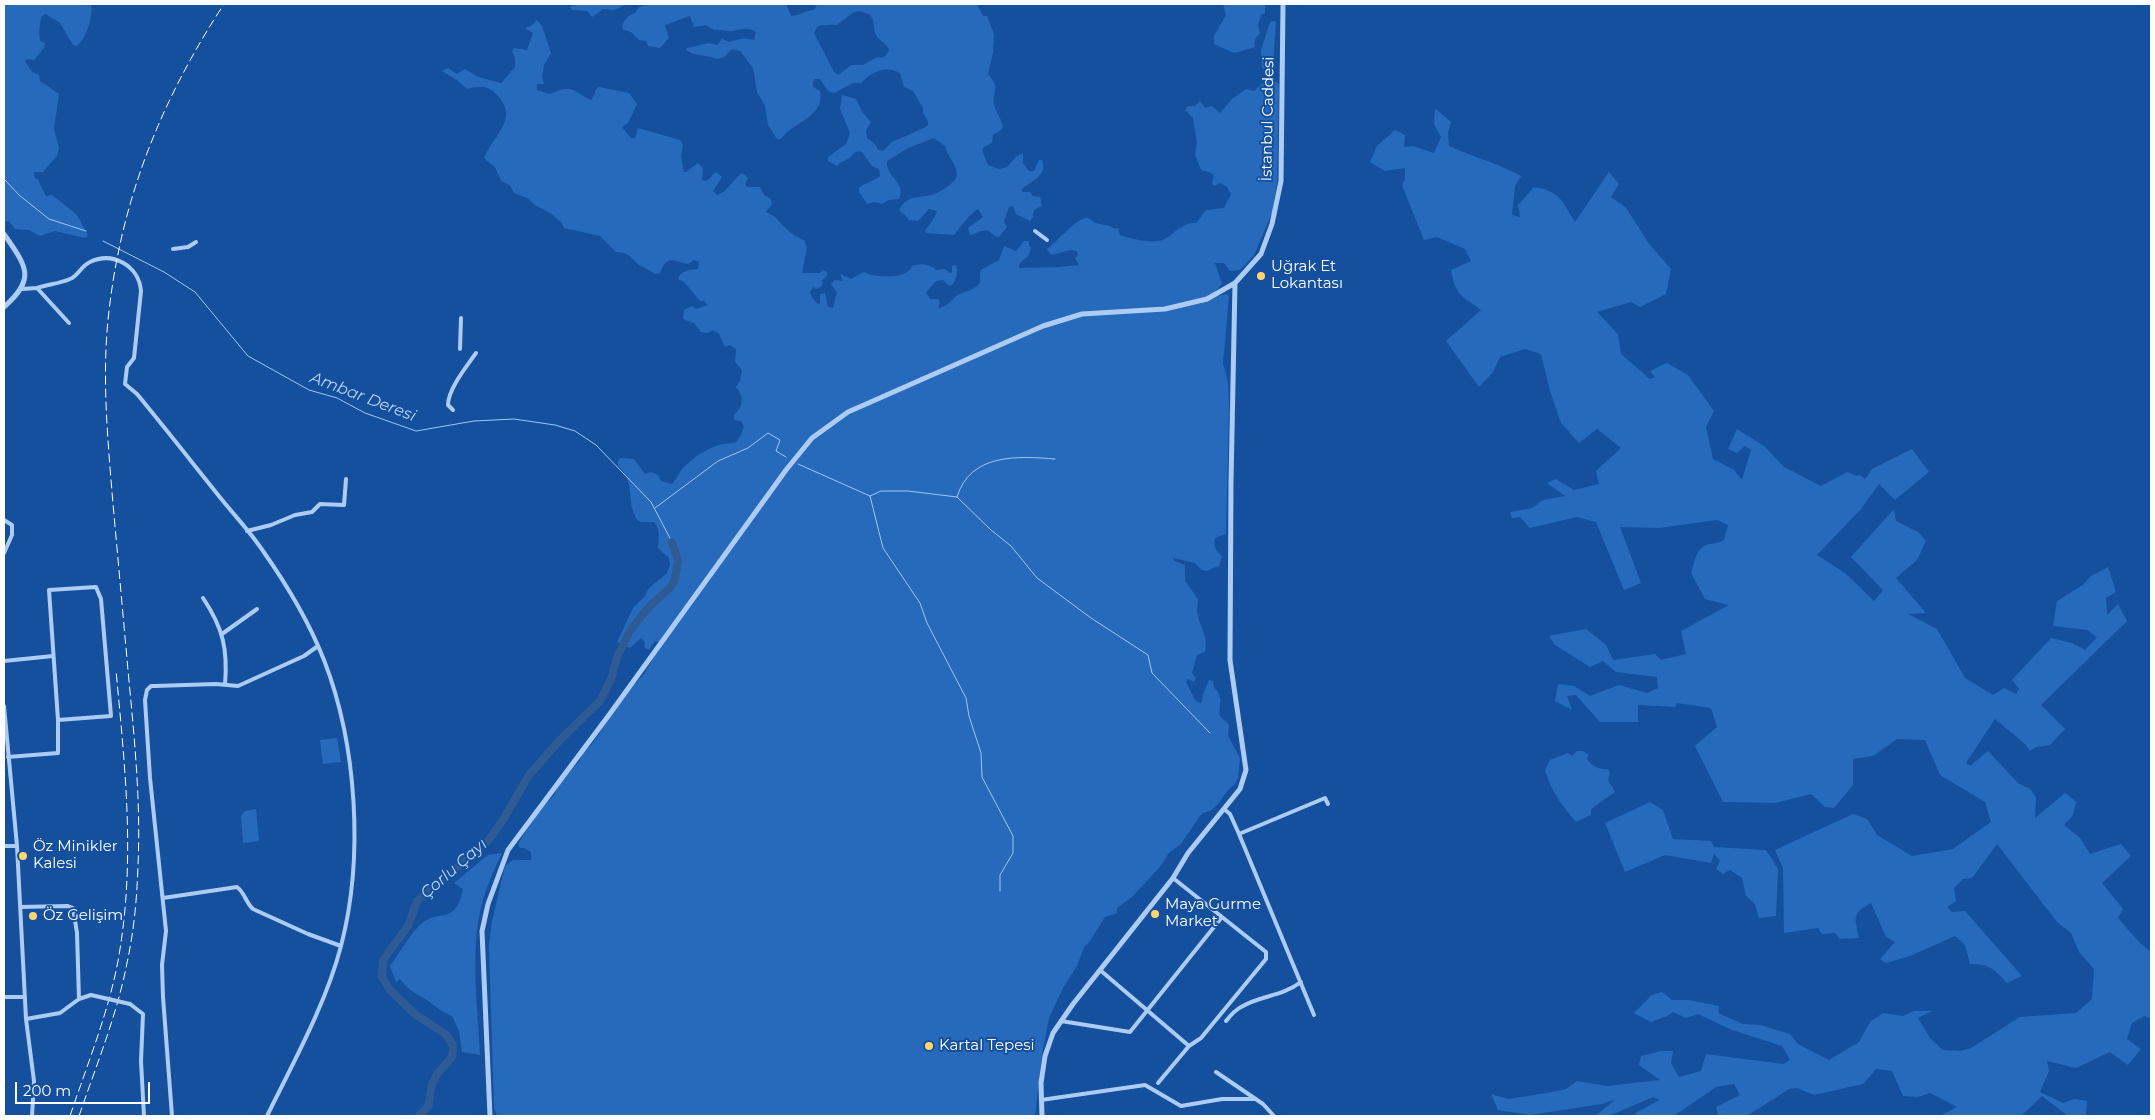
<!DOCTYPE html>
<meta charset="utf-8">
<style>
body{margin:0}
#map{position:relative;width:2155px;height:1120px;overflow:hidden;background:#14509e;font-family:Montserrat,sans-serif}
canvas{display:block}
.frame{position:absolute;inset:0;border:5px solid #fff;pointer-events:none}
.scale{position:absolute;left:15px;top:1082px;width:135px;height:22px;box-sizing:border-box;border:2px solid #fff;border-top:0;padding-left:6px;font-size:15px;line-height:18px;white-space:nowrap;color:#fff;-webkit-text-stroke:4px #14509e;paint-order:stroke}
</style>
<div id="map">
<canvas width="2155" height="1120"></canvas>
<div class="frame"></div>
<div class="scale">200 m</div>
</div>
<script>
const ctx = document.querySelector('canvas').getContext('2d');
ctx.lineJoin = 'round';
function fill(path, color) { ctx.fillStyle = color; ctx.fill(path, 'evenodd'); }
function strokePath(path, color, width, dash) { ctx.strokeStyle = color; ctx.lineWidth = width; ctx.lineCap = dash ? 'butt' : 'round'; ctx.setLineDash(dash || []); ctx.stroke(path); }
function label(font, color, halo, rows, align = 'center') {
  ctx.font = font + ' Montserrat,sans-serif'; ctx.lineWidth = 4; ctx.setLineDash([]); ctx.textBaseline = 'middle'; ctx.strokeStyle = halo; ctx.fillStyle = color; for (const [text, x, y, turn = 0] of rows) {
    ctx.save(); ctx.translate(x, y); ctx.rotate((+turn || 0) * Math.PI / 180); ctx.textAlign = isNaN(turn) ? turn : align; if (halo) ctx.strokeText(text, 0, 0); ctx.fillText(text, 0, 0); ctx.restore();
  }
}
const green = new Path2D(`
 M4,4h87c2,13 -4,33 -14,42l-4,-1 -13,-22 -14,-9 -4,2c-3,6 -3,18 -2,25l5,2 -1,5 -10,12 -7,-1 -2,2 7,11 7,3 1,6 19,13 -5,35 5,19 -2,8 -14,16h-9l1,6 3,2 8,16 6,-1 25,20 11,20 -3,3 -30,-7 -15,5 -11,-6 -14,-1 -6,-8 -5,1z
 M579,4h49l-14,6 -11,-1 -11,8 -5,-6 -15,-1 -2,-3z
 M646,4h140l5,12c9,0 14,-6 23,-6l3,-6h160l6,12h4l7,18 -1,19 -5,21c14,17 4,14 6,30 1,7 7,14 9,22l-2,4 -8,5 -1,8 -8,4 -2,3 6,15 11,4 8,-2 10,-11 6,-3v10l6,8h5l5,-11h3c6,17 -11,20 -21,30l2,2h7l3,4 7,1 2,9 -8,4 -1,7 -3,4 -14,-7 -3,-8 -4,1 -5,14 3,6 -8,10c-6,-1 -6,-4 -11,-6 -7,-2 -12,3 -18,4l-2,-7 15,-11 -5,-8c-8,5 -18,18 -24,26l-28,-2 -1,-3c3,-2 11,-15 12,-19l-8,-2 -11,12 -9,-1 -4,-5 -6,-4c1,-4 5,-9 9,-11 6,-4 16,-3 23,-5 7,-1 26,-13 26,-20 0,-11 -10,-19 -12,-29l-11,-8 -26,10 -21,13c-2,16 20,21 12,38l-10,1 -7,4 -8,-2 -7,2 -8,-12v-4c6,-6 15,-6 21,-12l-1,-7 -7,-3 -10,-14c-9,-2 -8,3 -14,7 -5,3 -7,2 -11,7l-9,-5v-4l18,-13 4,-11 -10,-24 2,-14 14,4 7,14 8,9 -5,8 1,8 8,6 3,6 5,1 9,-9 32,-14 4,-3v-4l-5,-8v-5l-10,-17 -9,-4 -4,-14c-15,-8 -28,-1 -39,10h-8l-19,10 -6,-2 -8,-12h-5l-2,3v5l7,4c6,25 -27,31 -39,48h-4l-9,-14 -3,-19 -8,-14 -4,-24 -13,-17 -8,-2 -8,8 -7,2c-12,-5 -21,-2 -31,-9l1,-2 22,-5 8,2 5,-6 7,3 15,-4 10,2 2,-8c-8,-6 -17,-2 -25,-1 -5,0 -11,-2 -17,-1l-8,-5 -12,2 -4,-11 -25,9 4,13 -9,10 -12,-2 -2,-5 -7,-1 -8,-8 -9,-3c0,-7 6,-14 13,-16l3,-5zM860,11c4,2 9,2 11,5 4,5 2,13 5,19 3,6 11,8 13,15 -3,6 -5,9 -12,7l-14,8h-12l-13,10 -4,-3 -20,-39 3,-6 4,-2c6,1 10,-1 16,0l17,-13z
 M1223,4h42v9l-4,2 -3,10 2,8c-4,5 -7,7 -5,14l-21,6 -20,-9v-8l12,-21z
 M537,20l5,6 9,27 -7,12 -2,12 2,7h-7v6l13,4c24,-11 22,-3 41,6l4,-6v-4l4,-3 30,6 8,11 -9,19 -6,4 9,11h4l3,-10 42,12 3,4 -2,12 3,16h2l12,-9 5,5 -1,12c7,3 9,-5 14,-8l6,5 -9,14 4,4c12,-4 16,-16 25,-22l6,5 -3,6 2,3h13l4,8 7,4 1,5 -6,8c3,2 8,3 10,6 7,8 18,19 28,22l3,8 -5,25h18l3,-3 4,2v4l-6,5 2,1 -1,4 -6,3 -3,-2 -3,5 2,6 6,6 2,-1v-9l5,-1 3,14 5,1 4,-16 -6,-8 4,-4 8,1 -3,-7 11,5 13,-7c11,6 43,8 48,-6 6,-2 19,-3 24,4l9,-1 5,4 2,-1v-6l4,-1c3,6 0,15 -4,20l-3,1 -6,-6 -7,1 -10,11 4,7h8l2,2 -2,7c8,-1 12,-6 18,-12 7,-5 20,-5 24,-14 1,-4 -1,-7 1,-12l18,-10 5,-14 12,5 8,-10h4l3,8 -3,7 -9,8v4l40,-1 20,-2 -4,-7 3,-3 -1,-4 -6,-1 -20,5 -4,-6c10,-7 29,-31 40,-31 4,0 5,4 9,5 8,3 12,0 18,6l4,-1 2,7c11,4 32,9 42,5 13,-5 19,-18 34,-17l10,-13 18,-2 7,-14 -4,-7 -7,-4 -6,3 -2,-3 2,-7 -2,-3 -11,-3 -6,-16 2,-10 -4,-26 -8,-8 3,-4h7l5,-5 5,7 7,-2 8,7 12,-14 14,-10 8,2 13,-12 6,1 6,4 -2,99 -5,30 -18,42 -14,15 -10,1 -6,-8h-9l7,21 -9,10 4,2 10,-2 2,2 -6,67 5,20 1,24 -3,127 -11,4c-2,8 1,13 7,18l-3,10 -13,5 -4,-1 -7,-7 -22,-5 1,3 11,4v16l13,18c0,4 -1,9 -1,13 2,14 12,24 8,40l-8,3 -5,18 4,5 -2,4 -6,-3 -2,3 9,18 5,3 2,-1 1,-8 6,-14 4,1 1,6c11,13 4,15 6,29l9,9 -1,11 12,22 -2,20 -3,6 -7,6 -10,14 -8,7 -7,2 -3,3 -19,28 -12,9 -10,15 -27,29 -15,11v5l-12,4 -17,27 -3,1 -8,21 -14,22 -14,30 -7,36 -7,62h-538l-3,-9 -5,-161 3,-25 13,-55 8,-6h18v-8l-7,-4h-4l-2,-4 20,-32 16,-17 5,-11 21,-24 3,-8 9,-8 37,-54 15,-16 17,-29 -2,-3 -4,-1 -6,9 -5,-3 1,-5 -4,-4 -11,10 -13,-6 16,-34 12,-12 4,-8 18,-15 3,-8 -1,-7 -11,-10c1,-9 2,-20 -4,-26h-13l-5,-3c-1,-4 -3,-7 -4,-11 -3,-16 0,-30 -14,-42v-5l2,-3 14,1 11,15 6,-2 7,3 3,6 11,3c5,-5 7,-12 12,-17 13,-13 32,-25 51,-24l6,-8 3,-8 -3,-6 -7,-1v-5c10,-9 10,-19 2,-28l4,-6 2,-11 -7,-8 1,-13 -6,-4 -5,2 -6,-13 -6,-4 -6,3 -6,-1 -7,-9 -11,-4 1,-9 8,-4 4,3 12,-4 -4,-4h-4l-16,-19 -6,-3c3,-9 12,-9 20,-10l1,-7 -5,-2 -6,4c-13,-2 -21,-11 -28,9l-5,1c-5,-4 -9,-5 -14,-8 -11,-7 -9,-13 -25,-14l-16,-16 -36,-8 -3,-6 -11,-9 -15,-8 -8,-7 -13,-5 -4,-8 -9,-4 -6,-14 -11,-9c11,-25 36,-40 12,-64 -9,-9 -18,-8 -29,-5l-9,-8 -16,-10 6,-3 9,6 8,-5 13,8 23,6 14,-16v-9l-3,-7 2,-3 13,2 6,-17 -8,-5 6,-2z
 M1274,21l2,1 -3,41 1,9 -12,-4 -1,-18 9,-28z
 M1435,108l16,14 -3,10 1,14c24,11 49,17 72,30l-6,10 -3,29 8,2 -2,-12 16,-18c28,5 28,15 41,35l34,-50 10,12 -8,13 15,11 24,37 21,24 -5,25 -26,13 -9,-5 -34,10 21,22 3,20 29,25 5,-2 -5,-6 17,-8 21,12 26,36 -8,16 7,32 21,11 8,10 9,-30 -6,-4 -8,7 -9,-4 9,-20 27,17 20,21 37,19 26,-14 10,4 3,-1 5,4 7,-10 40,-20 17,23 -34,28 -16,-16 -18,25 -44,46 28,18 29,28 9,-11 -32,-33 43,-48 2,12 22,11 8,9 -9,19 -21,18 30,35 -18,1 29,15 28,49 28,17 11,-7 12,6 3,-5 -7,-9 39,-42 21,5 13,7 12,-13 -10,-7 -34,-4 4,-25 26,-16 8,-9 17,-9 8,25 -10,6 1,17 11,-11 9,17 -86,84 24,24 -15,16 -14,2 -6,4 -5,-7 -30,-25 -29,44 4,3 18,-15 30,32 12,6 6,8 -1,21 30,-25 11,9 -3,13 -9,10 16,13 10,16 31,-10 10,12 -29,27 21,26 -5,9 21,24 12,10v66l-7,-2 -12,7 -5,16 14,10 -13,16 -18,-13 -34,16 -29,-7 2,10 -9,21 23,11 11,-4 13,2 -1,15h-18l-26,-20 -21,20h-81l17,-9 -27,-14 -12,4 -15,-1 -11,-25 -16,-2 -13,15 -49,11 -17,-7 -8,1 -42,27h-29l-2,-9 24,-12 -6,-11 -18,3 -42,29h-40l3,-4 23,-12 -7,-3 -44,19h-14l21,-17 -14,5 -72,11 -32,-5 -7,-16 17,5 39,-6 19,-4 11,-8 30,5 53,-6 -21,-15 2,-9 20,-5h12l-2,12 8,14 22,-6 5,-17 77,10 7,-4 -8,-14 -50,-16 -34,-16 -12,4 -13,-6 -6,4 -16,6 -17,-9 18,-18 10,-3 10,8h17l30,6 -1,7 25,11 17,1 30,9 8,10 31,16 30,-18 11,-20 13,-9 20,3 11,-5h18l-14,7 12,20 13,12 17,1 11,-3 49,-31 56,-4 16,-14 2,-30 -15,-17 -8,-19 -14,-11 -60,-78 -25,34 -9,1 -9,9 2,13 -9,6 5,5 13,-1 57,65 -15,7c-13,-14 -17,-19 -37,-19l-5,-19 -10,-9 -45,20 -24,7 -6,-4 15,-17 -9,-5 -15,-34c-20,11 -16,14 -12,35l-19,1 -5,-6 -13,1 -4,-6 -34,5 -1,-65 -8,-18 78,-36 14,5 10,16 35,21 41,-7 38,-27 -6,-20 -45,-27 -15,-35 -28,-1 -24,17 -20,3v26l-19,23 -9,-1 -14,-13 -36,9 -52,-1 -28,-56 22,-19 -6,-19 -34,-5 -2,4 -37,-2v17h-38l-24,-27 -9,1 5,14 -17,-9 3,-17 16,2 16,10 29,-11 28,8 11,-5 -1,-11 -41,-5 -13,-11 -13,6 -35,-22 -6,-9 37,-7 20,16 7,15 42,-6 6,6 25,-6 -5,-23 48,-26 -24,-6 -14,-26c3,-8 4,-22 13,-27 6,-3 14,-2 20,-6l4,-15 -11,-5 -58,8 -39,-1 21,56 -17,7 -28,-68 -19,-5 -47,11 -10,-11 -8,1 -2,-6 22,-4 11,-8 22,-4 -18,-13 9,-4 18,11 25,-6 -3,-13 25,-23 -24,-19 -18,14 -18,-20 -11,-32 -9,-37 -16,-5 -25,8 -7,15 -14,15 -33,-46 35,-31c-20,-16 -25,-13 -30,-40l20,-9 -6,-12 -28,-12 -13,3 -22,-55 3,-6v-11l-20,3 -15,-9 7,-16 18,-16 10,5 -1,12 9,-1 21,7 7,-16 -7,-13z
 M337,738l4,24 -18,2 -3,-24z
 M1577,751h6l6,4 -2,3c3,8 13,12 21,11l2,4 -2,7 7,12 -24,17v6l-15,7c-14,-17 -25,-30 -31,-52l5,-10 18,-7 4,3z
 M1650,802l13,8 10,29 38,2 3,6 52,3 12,19 -2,47 -17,2 -4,-14 -9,-8 -4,-18 -12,-8 -7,4 -7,-5 4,-8 -6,-7 -3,9 -46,-8 -40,17 -20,-49z
 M256,809l3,32 -16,2 -2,-27 4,-5z
 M502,853c-10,21 -19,41 -23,64 -8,45 -1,93 1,138l-18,-3 -3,-21 -7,-15c-11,-4 -17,-11 -27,-17 -12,-8 -16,-8 -25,-20l-4,3 -6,-16c9,-12 17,-27 27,-38 21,-23 38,1 46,-39l-9,-6 34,-28z`);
const stream = new Path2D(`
 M4,179l15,16 30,24 37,12
 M103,241l61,31 31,20 53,64 61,34 28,8 28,15 51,18 58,-10 40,-2 41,6 20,6 21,14 55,57 21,40
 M798,464l72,32 13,52 37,55 7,20 39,75 3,18 12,37 1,24 31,59v17l-13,22v16
 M870,496l11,-5h27l49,6 34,33 20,16 26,32 54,40 57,37 4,18 58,60
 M957,497c13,-44 61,-41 98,-38
 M655,508l63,-47 30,-13 20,-15 12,7 -4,11 10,6`);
const river = new Path2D(`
 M419,1116l10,-11 2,-18 6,-13 15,-17 1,-11 -6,-11 -31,-20 -26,-25 -8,-13 1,-17 25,-34 9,-25 70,-59 16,-22 26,-45 30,-34 41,-40 11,-22 7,-24 13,-26 18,-22 22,-20 4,-8 3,-18 -6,-19`);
const minor = new Path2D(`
 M1035,231l12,9
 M173,249l15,-2 8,-5
 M37,288c11,-4 22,-4 33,-9 8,-3 11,-13 20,-17 23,-11 49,4 51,29l-7,67 -7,9 -2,17 12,10c29,35 57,71 86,107 13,16 28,32 40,50 24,34 46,71 61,109 33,85 40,198 17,286 -15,58 -48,117 -74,170
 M22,289l15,-1 32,35
 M460,349l1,-31
 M453,410l-5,-5c0,-16 19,-39 28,-52
 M4,520l8,5v10l-8,18
 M247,531l24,-6 24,-10 17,-3 8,-8 24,1 2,-26
 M203,598c20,30 25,51 22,87
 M222,634l35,-25
 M4,661l49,-5
 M4,706l13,140 9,173 8,62 -2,35
 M8,757l50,-4v-33l53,-4 -10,-117 -5,-12 -47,3 9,130
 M1224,809l6,5 9,20 75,181
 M1239,834l86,-36 3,6
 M4,846h13
 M163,898l74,-11c8,6 9,16 16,22l55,25 33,12
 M20,907l48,-1 5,2 4,25 2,66
 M1100,970l89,76
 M4,997h21
 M130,1004l13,10 -2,47 3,55
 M26,1019l34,-6 19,-14 12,-4
 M1061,1021l69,11 92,-115
 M1226,1021c4,-5 9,-11 15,-14 20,-12 40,-10 60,-25
 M1216,1072l47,32 11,12
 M1158,1083l31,-37 12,-8 65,-79v-7l-93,-74
 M1041,1100l104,-15 36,21 41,-7h32
 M172,1116l-9,-119 -1,-32 4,-34 -16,-153 -5,-78 2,-10 4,-4h4l61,-2 22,2 66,-30 14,-10`);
const tertiary = new Path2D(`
 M4,234c22,32 33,44 0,73
 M490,1116l-8,-185 6,-27 20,-54 101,-135 177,-245 26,-32 36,-26 195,-86 39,-12 83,-5 42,-10 28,-16 26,-29 11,-30 9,-43 2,-177
 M1042,1116l-1,-33 4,-27 8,-23 20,-29 100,-126 15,-25 52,-64 6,-19 -16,-110 1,-178 4,-199`);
const rail = new Path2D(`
 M70,1116c17,-51 38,-102 48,-155 18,-100 7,-192 -2,-291
 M79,1116c17,-50 38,-101 48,-153 7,-32 10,-65 11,-98 3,-65 -4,-130 -10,-195 -5,-55 -10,-111 -15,-166 -5,-61 -11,-123 -5,-184 12,-118 52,-218 116,-316`);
const minorBridge = new Path2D(`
 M91,995l39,9`);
const markers = [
 [1261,276,5,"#ffd56e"],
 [23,856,5,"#ffd56e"],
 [1155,914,5,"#ffd56e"],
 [33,916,5,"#ffd56e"],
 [929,1046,5,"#ffd56e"]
];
const streetNames = [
 ["İstanbul Caddesi",1268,119,-89]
];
const poiNames = [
 ["Uğrak Et",1271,267],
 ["Lokantası",1271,284],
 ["Öz Minikler",33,847],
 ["Kalesi",33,864],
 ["Maya Gurme",1165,905],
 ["Market",1165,922],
 ["Öz Gelişim",43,916],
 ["Kartal Tepesi",939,1046]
];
const waterNames = [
 ["Ambar Deresi",363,397,21],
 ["Çorlu Çayı",454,869,-41]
];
fill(green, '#276abc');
strokePath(stream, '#9ec7f6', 1);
strokePath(river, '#2f5b94', 8);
strokePath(minor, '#acccf4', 4);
strokePath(tertiary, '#acccf4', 5);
strokePath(rail, '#fff', 1, [9, 4]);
strokePath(minorBridge, '#acccf4', 4);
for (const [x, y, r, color] of markers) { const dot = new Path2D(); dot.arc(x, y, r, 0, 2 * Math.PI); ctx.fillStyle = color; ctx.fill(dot); strokePath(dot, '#14509e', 2); }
label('15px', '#fff', '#14509e', streetNames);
label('15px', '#fff', '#14509e', poiNames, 'left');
label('italic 16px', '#b8d6fa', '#14509e', waterNames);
</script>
